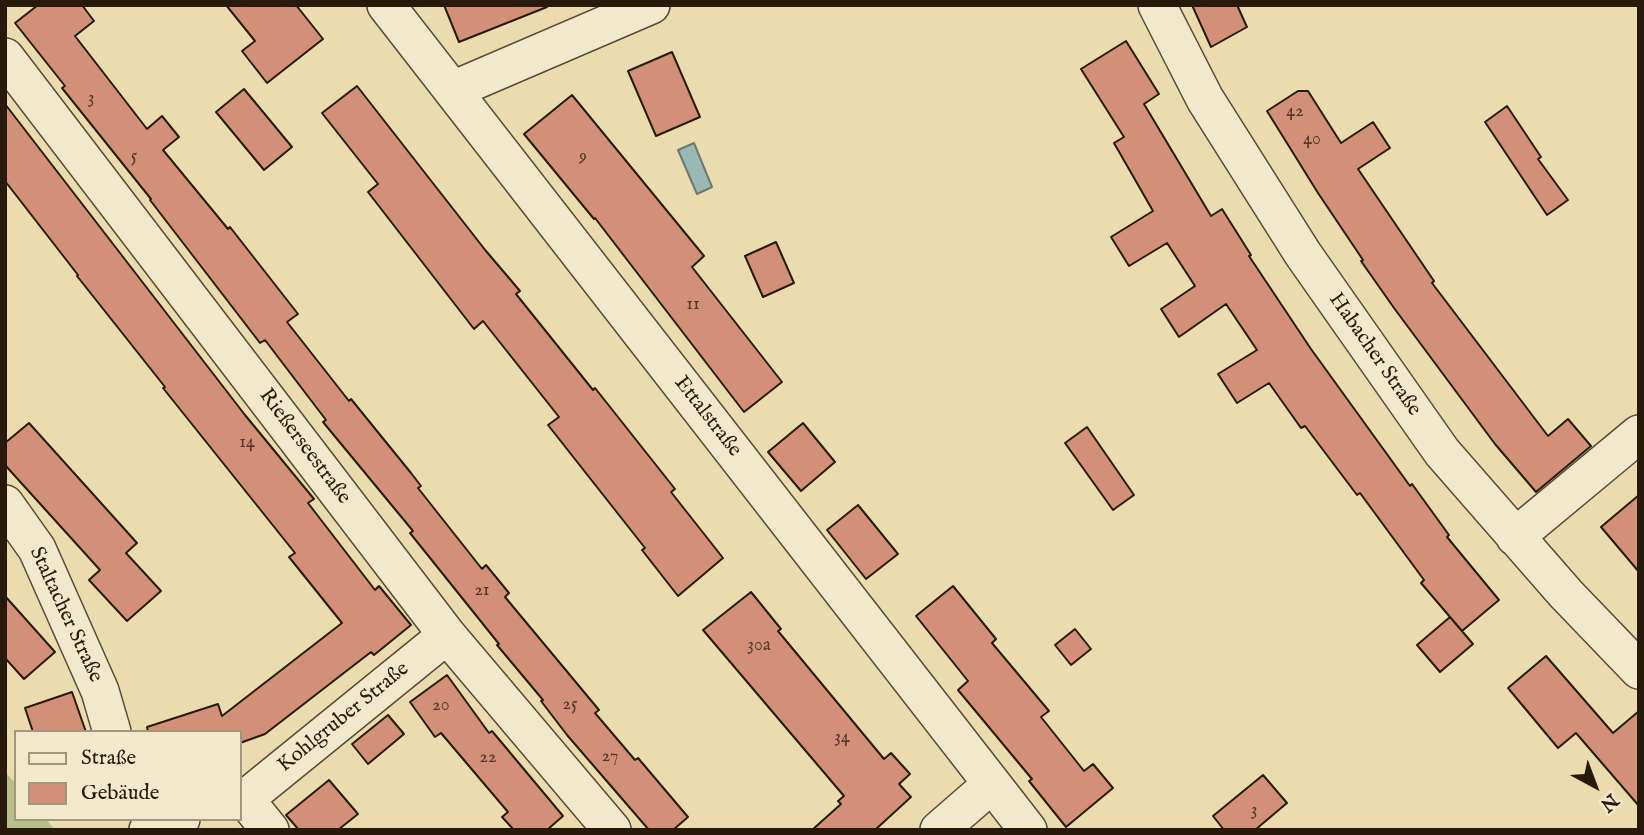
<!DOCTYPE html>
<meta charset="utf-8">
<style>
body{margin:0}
#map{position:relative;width:1644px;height:835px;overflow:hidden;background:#ebdcb0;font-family:"IM FELL English",serif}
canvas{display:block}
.frame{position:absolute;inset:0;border:7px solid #271a0a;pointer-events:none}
.legend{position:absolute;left:14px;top:730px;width:228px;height:91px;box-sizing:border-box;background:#f2e8cc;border:2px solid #a1967e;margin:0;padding:9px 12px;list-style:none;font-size:21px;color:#271a0a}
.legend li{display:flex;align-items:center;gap:14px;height:35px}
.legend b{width:35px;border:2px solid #a1967e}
.north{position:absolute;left:1560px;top:751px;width:70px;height:70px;-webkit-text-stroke:5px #f2e8cc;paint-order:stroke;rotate:139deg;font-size:19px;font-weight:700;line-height:28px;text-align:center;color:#271a0a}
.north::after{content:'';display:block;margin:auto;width:24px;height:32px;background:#271a0a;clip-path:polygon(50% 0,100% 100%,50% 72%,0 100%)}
</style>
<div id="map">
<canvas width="1644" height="835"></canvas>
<div class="frame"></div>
<ul class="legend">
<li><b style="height:9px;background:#f2e8cc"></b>Straße</li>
<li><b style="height:19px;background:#d39079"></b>Gebäude</li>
</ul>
<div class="north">N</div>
</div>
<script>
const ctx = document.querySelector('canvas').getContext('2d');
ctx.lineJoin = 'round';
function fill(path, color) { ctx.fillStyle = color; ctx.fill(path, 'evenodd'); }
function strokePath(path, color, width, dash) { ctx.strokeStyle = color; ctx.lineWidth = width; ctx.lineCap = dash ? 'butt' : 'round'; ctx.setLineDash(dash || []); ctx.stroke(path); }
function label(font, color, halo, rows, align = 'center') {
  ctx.font = font + ' "IM FELL English",serif'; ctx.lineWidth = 5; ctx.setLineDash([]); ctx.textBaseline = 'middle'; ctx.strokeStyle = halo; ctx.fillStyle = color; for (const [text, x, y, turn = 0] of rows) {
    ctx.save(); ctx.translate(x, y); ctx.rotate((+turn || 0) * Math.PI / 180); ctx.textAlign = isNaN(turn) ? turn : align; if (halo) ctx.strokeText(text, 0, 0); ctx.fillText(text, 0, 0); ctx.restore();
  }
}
const green = new Path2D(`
 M5,772l11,12v35h30l9,11h-50z`);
const water = new Path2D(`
 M694,143l18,44 -15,7 -19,-44z`);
const building = new Path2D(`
 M38,5h44l12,16 -19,15 72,93 15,-13 17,21 -16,13 65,79 2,-2 68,87 -11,8 62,79 2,-2 60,74 10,13 -3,2 64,81 4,-4 23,28 -4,4 94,113 -4,3 40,47 3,-2 50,59 -15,13h-24l-82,-95 -26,-34 2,-1 -46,-55 2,-1 -89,-111 3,-2 -90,-109 3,-2 -61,-80 -5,3 -110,-143 1,-1 -89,-111 3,-2 -50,-63z
 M226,5h70l27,34 -56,44 -25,-32 13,-10z
 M444,5h103v2l-88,35z
 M1192,5h45l10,22 -36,20z
 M1126,41l33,53 -15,10 67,112 11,-7 29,46 -2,1 62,93 99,137 2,-2 37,51 -2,2 52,63 -37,31 -41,-48 3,-3 -64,-87 -3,2 -52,-69 -4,2 -32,-45 -32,20 -19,-29 39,-24 -31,-46 -47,33 -18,-28 34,-23 -28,-43 -38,23 -18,-29 42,-26 -39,-68 10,-6 -43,-68z
 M672,52l28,65 -44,19 -28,-65z
 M357,86l129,165 34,40 -4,3 77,96 2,-2 80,101 -4,3 52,66 -45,38 -36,-46 3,-2 -97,-123 11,-8 -76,-96 -9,8 -106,-137 10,-8 -56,-71z
 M244,89l48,58 -28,23 -48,-58z
 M1298,91h10l33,52 32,-21 17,26 -32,21 76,112 -2,2 116,153 20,-17 23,27 -55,46 -41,-48 -101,-136 -33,-47 2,-1 -45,-67 -51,-82z
 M572,95l132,161 -12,11 90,115 -38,30 -149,-194 -1,1 -70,-85z
 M5,104l240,311 69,84 -6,4 67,87 4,-4 32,39 -37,30 -3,-3 -106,82 -25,9v-11h-92l-1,-5 71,-23 4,12 120,-93 -53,-66 6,-4 -132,-165 2,-1 -88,-111 1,-1 -73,-94z
 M1507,106l34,51 -3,2 30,41 -21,15 -62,-93z
 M776,242l18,41 -31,14 -18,-41z
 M29,423l108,120 -11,10 35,38 -34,30 -38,-41 11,-10 -95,-105v-22z
 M803,423l32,39 -34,29 -33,-39z
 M1087,427l47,68 -21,15 -48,-67z
 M1639,495v77l-38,-45z
 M858,505l40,49 -32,25 -39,-49z
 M953,586l43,53 -4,4 57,68 -8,6 43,54 9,-7 20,24 -47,39 -37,-46 3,-2 -74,-89 10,-9 -52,-65z
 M751,592l30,37 -3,2 106,128 7,-6 19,21 -11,10 12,13 -36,33h-63l29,-26 -3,-3 6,-5 -141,-166z
 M5,596l50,56 -31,27 -19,-21z
 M1450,617l23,27 -33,28 -23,-27z
 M1075,629l16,20 -20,16 -16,-20z
 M1546,656l67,77 26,-22v95l-63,-73 -18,15 -50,-60z
 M447,675l42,58 3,-2 71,85 -16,14h-33l-12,-13 6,-5 -67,-79 -6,4 -25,-35z
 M72,692l14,40h-53l-8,-24z
 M388,715l16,19 -36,30 -16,-20z
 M1263,775l24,28 -32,27h-31l-11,-14z
 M329,780l29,34 -20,16h-39l-13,-15z`);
const minor = new Path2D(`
 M386,5l642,825
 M1157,5l48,94 98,155 139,198 124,142 73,76
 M5,57l442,578 165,195
 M453,90l198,-85
 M5,504l32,45 63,142 12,41
 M1515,537l124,-103
 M245,799l25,31
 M240,800l5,-1 202,-164
 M148,830l33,-11
 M939,830l53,-46`);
const numberNames = [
 ["3",91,99],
 ["42",1295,112],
 ["40",1312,140],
 ["5",134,157],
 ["9",583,157],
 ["11",693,305],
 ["14",247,443],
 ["21",482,591],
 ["30a",759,646],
 ["25",570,705],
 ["20",441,706],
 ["34",842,738],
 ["27",610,757],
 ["22",488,758],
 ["3",1254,811]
];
const streetNames = [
 ["Habacher Straße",1374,355,55],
 ["Ettalstraße",707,417,52],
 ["Rießerseestraße",304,447,53],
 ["Staltacher Straße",65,615,65],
 ["Kohlgruber Straße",344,718,-39]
];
fill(green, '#b8c08a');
fill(water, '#9bb9b4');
strokePath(water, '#6d7970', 2);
fill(building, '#d39079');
strokePath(building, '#271a0a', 2);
strokePath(minor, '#584a34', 40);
strokePath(minor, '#f2e8cc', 37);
label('18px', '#523826', null, numberNames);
label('21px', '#271a0a', '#f2e8cc', streetNames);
</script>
